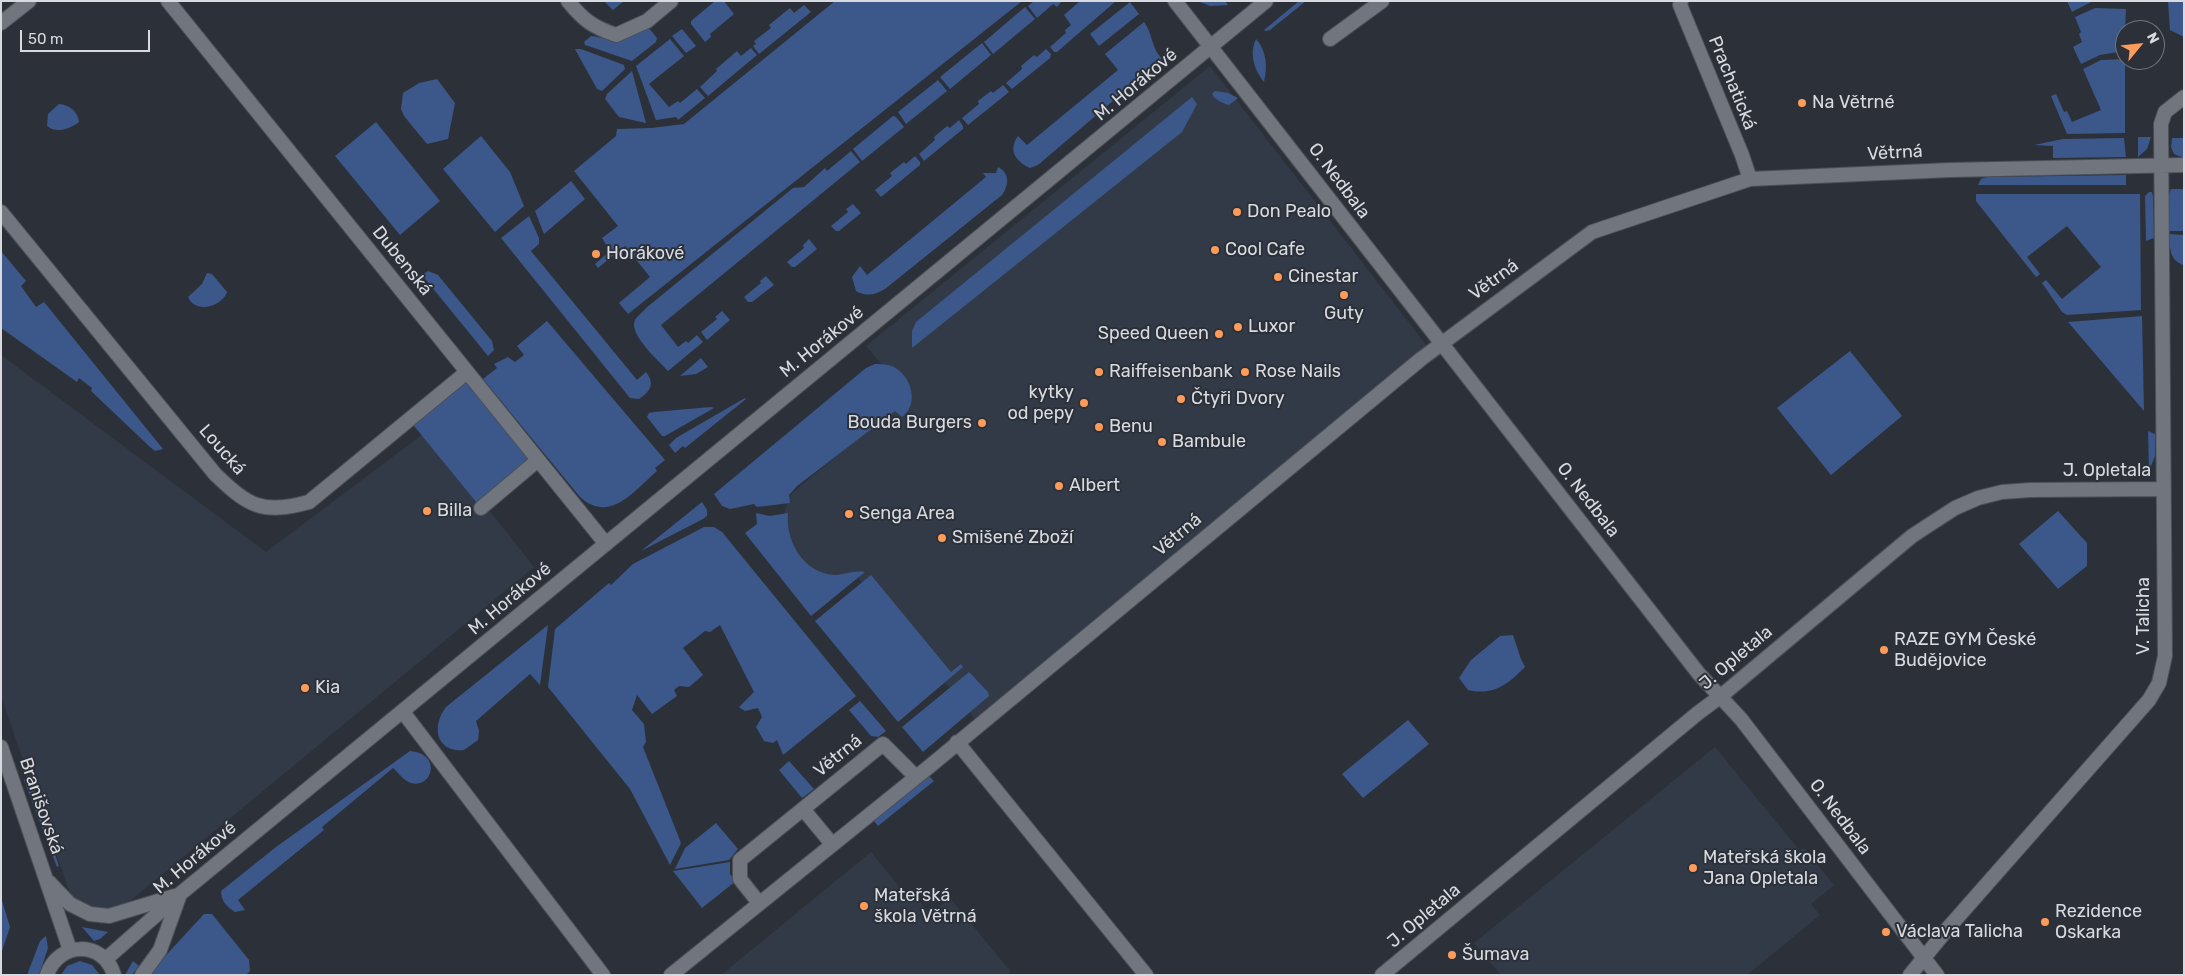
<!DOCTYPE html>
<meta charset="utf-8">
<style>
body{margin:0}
#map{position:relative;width:2185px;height:976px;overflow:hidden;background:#2c3139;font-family:Rubik,sans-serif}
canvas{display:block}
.frame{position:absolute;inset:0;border:2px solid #d8dae0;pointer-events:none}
.north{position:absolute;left:2115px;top:20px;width:50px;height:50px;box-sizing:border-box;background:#2c3139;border:1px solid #71757c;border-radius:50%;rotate:62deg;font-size:14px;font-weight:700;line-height:20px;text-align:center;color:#d8dae0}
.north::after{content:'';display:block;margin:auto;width:18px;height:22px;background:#ff9b5a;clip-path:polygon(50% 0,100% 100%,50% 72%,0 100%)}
.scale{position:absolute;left:20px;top:30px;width:130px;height:22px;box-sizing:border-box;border:2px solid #d8dae0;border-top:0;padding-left:6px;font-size:15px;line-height:18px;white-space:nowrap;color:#d8dae0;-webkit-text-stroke:4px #2c3139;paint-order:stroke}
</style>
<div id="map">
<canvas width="2185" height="976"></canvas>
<div class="frame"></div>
<div class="north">N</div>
<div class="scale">50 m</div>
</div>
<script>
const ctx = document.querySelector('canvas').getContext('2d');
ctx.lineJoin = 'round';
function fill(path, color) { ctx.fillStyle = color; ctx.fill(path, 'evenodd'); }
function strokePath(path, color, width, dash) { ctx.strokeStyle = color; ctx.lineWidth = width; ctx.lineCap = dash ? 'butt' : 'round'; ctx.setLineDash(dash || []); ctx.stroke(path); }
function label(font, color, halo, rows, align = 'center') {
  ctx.font = font + ' Rubik,sans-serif'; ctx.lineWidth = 4; ctx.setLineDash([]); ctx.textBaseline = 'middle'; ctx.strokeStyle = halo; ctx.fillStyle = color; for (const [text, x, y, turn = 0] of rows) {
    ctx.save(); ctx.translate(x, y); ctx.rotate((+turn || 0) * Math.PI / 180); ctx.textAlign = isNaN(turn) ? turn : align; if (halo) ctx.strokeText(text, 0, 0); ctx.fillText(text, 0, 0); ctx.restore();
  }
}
const built = new Path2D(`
 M1210,66l217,280 -451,374 -122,-147 -21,6 -27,-11 -19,-26 -4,-25 7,-22 118,-99 -42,-50z
 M1,355l265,197 161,-121 107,136 -433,358 -29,-26 -71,-202z
 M1715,747l85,104 4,-3 30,37 -23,19 9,11 -73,60h-246l-27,-32z
 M871,852l34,42 5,-4 20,24 20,-16 61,74 -4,3h-286z`);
const green = new Path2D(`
 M604,1h20l-11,9z
 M715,1h9l10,13 -24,20 1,3 -6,5 -14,-18v-3z
 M835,1h187l-394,313 -9,-11 31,-26 -25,-31 -27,22 -3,-4 15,-13 -8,-13 16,-12 -44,-55 42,-35 1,-7 34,-1 33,-4z
 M1034,1h28l-5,6 -4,-3 -16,14 -9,-12z
 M1080,1h36l-59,51h-3l-4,-5 16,-14 -1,-3 6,-5 -7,-10z
 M1225,1l3,4 -18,1 -10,-4z
 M1299,1h7l-36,29 -5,1 -1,-1z
 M2067,1h26l-21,11z
 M2168,1h16v36l-14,-7z
 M1130,2l9,12 -40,32 -9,-12z
 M804,5l7,7 -52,42 -6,-8 3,-2 -2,-3 17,-13 -2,-3 21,-17 4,5z
 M1025,7l10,12 -42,35 -9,-12z
 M2095,8l31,1 -2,42 -24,4 -19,9 -8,-17 9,-5 -3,-8 2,-2 -6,-15z
 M1144,22c9,12 7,26 18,37l-124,106 -8,3c-15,-7 -22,-18 -12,-32l9,9 91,-75 -13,-16z
 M648,27l9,11 -1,4 -24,19 -47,-16 -1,-3 7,-6c28,4 32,7 57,-9z
 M682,29l14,17 -10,7 -14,-17z
 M670,39l14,17 -35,28 20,23 9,-6 2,2 17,-14 8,9 -27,22 -2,-3 -20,3 -20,-54z
 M1256,39c10,11 12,27 8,43 -10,-13 -15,-28 -8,-43z
 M982,43l9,12 -41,34 -10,-12z
 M751,48l6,7 -49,41 -8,-9 17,-16 -1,-2 21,-18 4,5z
 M575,49h6l43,16 1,4 -23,22 -5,-2z
 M1046,49l5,5 -1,4 -38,31 -6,-6 16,-14 -1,-3 13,-11 3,2z
 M2125,59v74l-58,1 -16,-38 5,-2 8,18 3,-1 5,11 29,-12 -18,-41 18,-9z
 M632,71l14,52 -27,-6 -14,-18 2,-5z
 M437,79l18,24 -7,36 -21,5 -23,-28 -3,-7 2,-16 16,-10z
 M938,80l9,11 -41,33 -8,-12z
 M1003,85l6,7 -41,33 -6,-7 17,-14 -1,-3 13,-10 2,2z
 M1215,91l13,2 10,5 -9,7c-7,-2 -14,-5 -17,-11z
 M1192,97l5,7 -15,28 -270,216v-17l4,-9z
 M59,104c10,1 19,7 20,18 -10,7 -22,12 -32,4l1,-12z
 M893,116l3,1 8,10 -42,34 -9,-12z
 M959,120l4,6v3l-39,32 -5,-7 16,-14 -1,-3 13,-11 3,2z
 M376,122l64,79 -40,34 -65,-79z
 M481,136l29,36 14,34 -29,26 -52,-63z
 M2138,137h13l-4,12 -9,8z
 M2124,138l2,19 -73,1v-12l-19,-1 29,-6z
 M2172,138h12v20l-10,-4 -3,-7z
 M851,151l9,11 -199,163 17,22 8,-6 2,2 9,-8 6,7 -35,29c-9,-10 -40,-37 -33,-51 2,-4 8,-8 11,-12l147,-120 11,-1 21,-19 2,3z
 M915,156l5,6v3l-39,32 -6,-7 17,-14 -2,-3 14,-11 2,2z
 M998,167c12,6 11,18 4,28l-117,94c-10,6 -18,8 -29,2l-4,-14 8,-11 7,9 119,-98 -3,-4h13z
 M2126,175v10h-148l3,-6 5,-2z
 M571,181l14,18 -41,35 -9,-23z
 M2171,189h13v42h-15v-37z
 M2149,192h3l1,5 1,41 -8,3 -1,-45z
 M1976,194h164l1,116 -74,5 -5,-3 -20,-29 4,-3 16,19 39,-32 -34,-41 -40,31 13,17 -4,3 -60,-76z
 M853,204l8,9 -22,18h-3l-5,-5 17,-14 -2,-3z
 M529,216l10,22v6l-8,7 106,129 9,-8c9,12 5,19 -7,27l-9,-1 -129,-160z
 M2169,234l15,1v30c-15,-4 -14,-18 -15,-31z
 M809,239l8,10 -22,18h-3l-5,-5 17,-14 -1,-3z
 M1,251l25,30 -5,5 15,21 8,-5 119,147 -8,2 -5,-4 -59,-56 1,-3 -13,-10 -2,4 -76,-54z
 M428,271l10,4 54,66 2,9 -6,6 -66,-81z
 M207,273l5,1 15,18c-5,15 -32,22 -39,5l14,-13z
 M766,276l8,9 -22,17h-4l-4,-5 17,-14 -1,-2z
 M722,311l8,9 -23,20 -6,-8 16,-13 -2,-2z
 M2142,316l2,95 -76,-89z
 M547,321l118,139 -10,8 2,3c-23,20 -47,53 -77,26l-97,-118 14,-11 -3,-4 14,-7 7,5 9,-7 -7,-9z
 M1850,351l52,65 -71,59 -54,-67z
 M701,358l7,9 -12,7 -16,2z
 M875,364c6,0 13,0 19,3 17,9 26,37 8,50l-7,-6 -98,75 -8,9 1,8 -33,4 -3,-3 -24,5 -8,-3 -8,-12 152,-126z
 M467,372l71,88 -57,48 -71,-87z
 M745,398l1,1 -61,49 -2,-2 -8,7 -6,-8 7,-7z
 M711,407l3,1 -49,28h-3l-15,-19 2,-4 5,-1z
 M2148,431l7,3v22l-6,15z
 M702,502l5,8v6l-4,3 -62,32z
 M2058,511l29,32v23l-29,23 -39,-45z
 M756,513l14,3 18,-3c-3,27 15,60 46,62 10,0 20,-5 31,-3l-54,44 -66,-83 12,-9z
 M704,527h10l8,5 134,164 -73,59 -6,-15 -4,3 -9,-2 -8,-14 6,-10 -4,-9 -13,3 -6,-4 15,-15 -34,-67 -10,7 -5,-1 -22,17 20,27 -14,12 -10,-1 -5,4 3,6 -25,18 -15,-19 -5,15 12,14 2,18 -3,5 38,96 -11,22 -40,-76 -82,-102 7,-58 54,-46 2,2 22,-21z
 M871,575l80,97 10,-8 2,3 -65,55 -83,-101z
 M548,625l-8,60 -10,-11 -54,47 3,10 -1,9 -14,10c-28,3 -33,-24 -18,-43z
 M1513,635l8,24 4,8c-17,17 -31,29 -57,23l-9,-12 12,-18 29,-24z
 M969,672l19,20 1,4 -66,56 -21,-25z
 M860,701l26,30 -8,6 -7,-1 -22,-26z
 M1408,720l21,24 -66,54 -21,-24z
 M410,751c32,2 23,38 1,32 -7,-2 -12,-10 -18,-15l-71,59 2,3 -86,70 7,10 -10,2c-8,-5 -14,-11 -14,-21l55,-44z
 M789,761l25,28 -12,9 -23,-28z
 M28,774l31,92 -2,1 -33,-87z
 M928,775l6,6 -56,45 -5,-6z
 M716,823l22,26 -9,11 -54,9 10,-21z
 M730,862v12l6,7 -34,27 -29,-37z
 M1,897l9,30 -9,27z
 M204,914h8l37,46 1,11 -4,4h-94l5,-10z
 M82,927l26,5 -8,7 -6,2z
 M46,936l2,12 -9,27h-12l13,-34z
 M80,961l12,4 8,10h-39l6,-9z
 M133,961l6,5 -7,9h-7z`);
const minor = new Path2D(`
 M168,1l438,543
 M568,1c15,19 25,26 48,34l31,-14 24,-20
 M1175,1l524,673 42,45 196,256
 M1681,1l-1,4 62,150 8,24
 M1,23l28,-22
 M1330,39l52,-38
 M1,212l214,262c33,32 47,41 94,28l158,-130
 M481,508l57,-48
 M1721,696l191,-160 43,-28 23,-10 24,-6 28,-2 132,-1
 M403,712l200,263
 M957,742l189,233
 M803,809l29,35
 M759,903l-19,-24v-19l143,-116 33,33
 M671,975l259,-209 491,-407 171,-127 158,-53 200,-9 234,-5
 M1910,975l39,-48 200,-227 10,-17 6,-27 -4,-532 4,-12 19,-15`);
const tertiary = new Path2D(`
 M1,747l69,203
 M49,882l21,22 20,10 19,2 66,-20
 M106,959l74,-65 1086,-893
 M47,975c11,-34 57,-35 67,0
 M142,975l18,-25 19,-53
 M1382,975l316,-262 23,-17`);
const markers = [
 [1802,103,5,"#ff9b5a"],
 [1237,212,5,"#ff9b5a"],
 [1215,250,5,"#ff9b5a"],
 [596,254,5,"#ff9b5a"],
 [1278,277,5,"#ff9b5a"],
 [1344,295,5,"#ff9b5a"],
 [1238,327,5,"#ff9b5a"],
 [1219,334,5,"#ff9b5a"],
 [1099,372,5,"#ff9b5a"],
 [1245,372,5,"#ff9b5a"],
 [1181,399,5,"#ff9b5a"],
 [1084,403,5,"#ff9b5a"],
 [982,423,5,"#ff9b5a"],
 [1099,427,5,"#ff9b5a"],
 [1162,442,5,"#ff9b5a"],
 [1059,486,5,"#ff9b5a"],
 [427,511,5,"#ff9b5a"],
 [849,514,5,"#ff9b5a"],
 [942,538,5,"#ff9b5a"],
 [1884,650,5,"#ff9b5a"],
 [305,688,5,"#ff9b5a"],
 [1693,868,5,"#ff9b5a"],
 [864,906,5,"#ff9b5a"],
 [2045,922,5,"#ff9b5a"],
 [1886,932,5,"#ff9b5a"],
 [1452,955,5,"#ff9b5a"]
];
const streetNames = [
 ["Prachatická",1732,83,68],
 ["M. Horákové",1136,85,-40],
 ["Větrná",1895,153,-3],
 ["O. Nedbala",1339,181,53],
 ["Dubenská",402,261,51],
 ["Větrná",1494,280,-36],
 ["M. Horákové",822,342,-39],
 ["Loucká",222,450,49],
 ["J. Opletala",2107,471],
 ["O. Nedbala",1588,500,52],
 ["Větrná",1178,535,-40],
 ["M. Horákové",510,599,-40],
 ["V. Talicha",2144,616,-90],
 ["J. Opletala",1736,658,-40],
 ["Větrná",838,756,-39],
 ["Branišovská",41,806,71],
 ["O. Nedbala",1840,817,53],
 ["M. Horákové",195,858,-40],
 ["J. Opletala",1424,916,-40]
];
const poiNames = [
 ["Na Větrné",1812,103],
 ["Don Pealo",1247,212],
 ["Cool Cafe",1225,250],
 ["Horákové",606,254],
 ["Cinestar",1288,277],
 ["Guty",1344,314,"center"],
 ["Luxor",1248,327],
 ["Speed Queen",1209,334,"right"],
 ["Raiffeisenbank",1109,372],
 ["Rose Nails",1255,372],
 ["kytky",1074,393,"right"],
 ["od pepy",1074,414,"right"],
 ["Čtyři Dvory",1191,399],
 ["Bouda Burgers",972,423,"right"],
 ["Benu",1109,427],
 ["Bambule",1172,442],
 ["Albert",1069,486],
 ["Billa",437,511],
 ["Senga Area",859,514],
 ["Smišené Zboží",952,538],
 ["RAZE GYM České",1894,640],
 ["Budějovice",1894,661],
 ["Kia",315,688],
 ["Mateřská škola",1703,858],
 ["Jana Opletala",1703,879],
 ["Mateřská",874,896],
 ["škola Větrná",874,917],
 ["Rezidence",2055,912],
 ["Oskarka",2055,933],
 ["Václava Talicha",1896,932],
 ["Šumava",1462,955]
];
fill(built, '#323a47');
fill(green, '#3c578a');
strokePath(minor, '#4c4f56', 16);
strokePath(tertiary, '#4c4f56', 16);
strokePath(minor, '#70757e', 14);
strokePath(tertiary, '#70757e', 14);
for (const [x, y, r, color] of markers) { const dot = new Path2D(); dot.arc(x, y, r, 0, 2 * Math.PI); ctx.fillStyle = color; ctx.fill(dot); strokePath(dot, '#2c3139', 2); }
label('18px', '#d8dae0', '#2c3139', streetNames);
label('18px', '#d8dae0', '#2c3139', poiNames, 'left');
</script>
